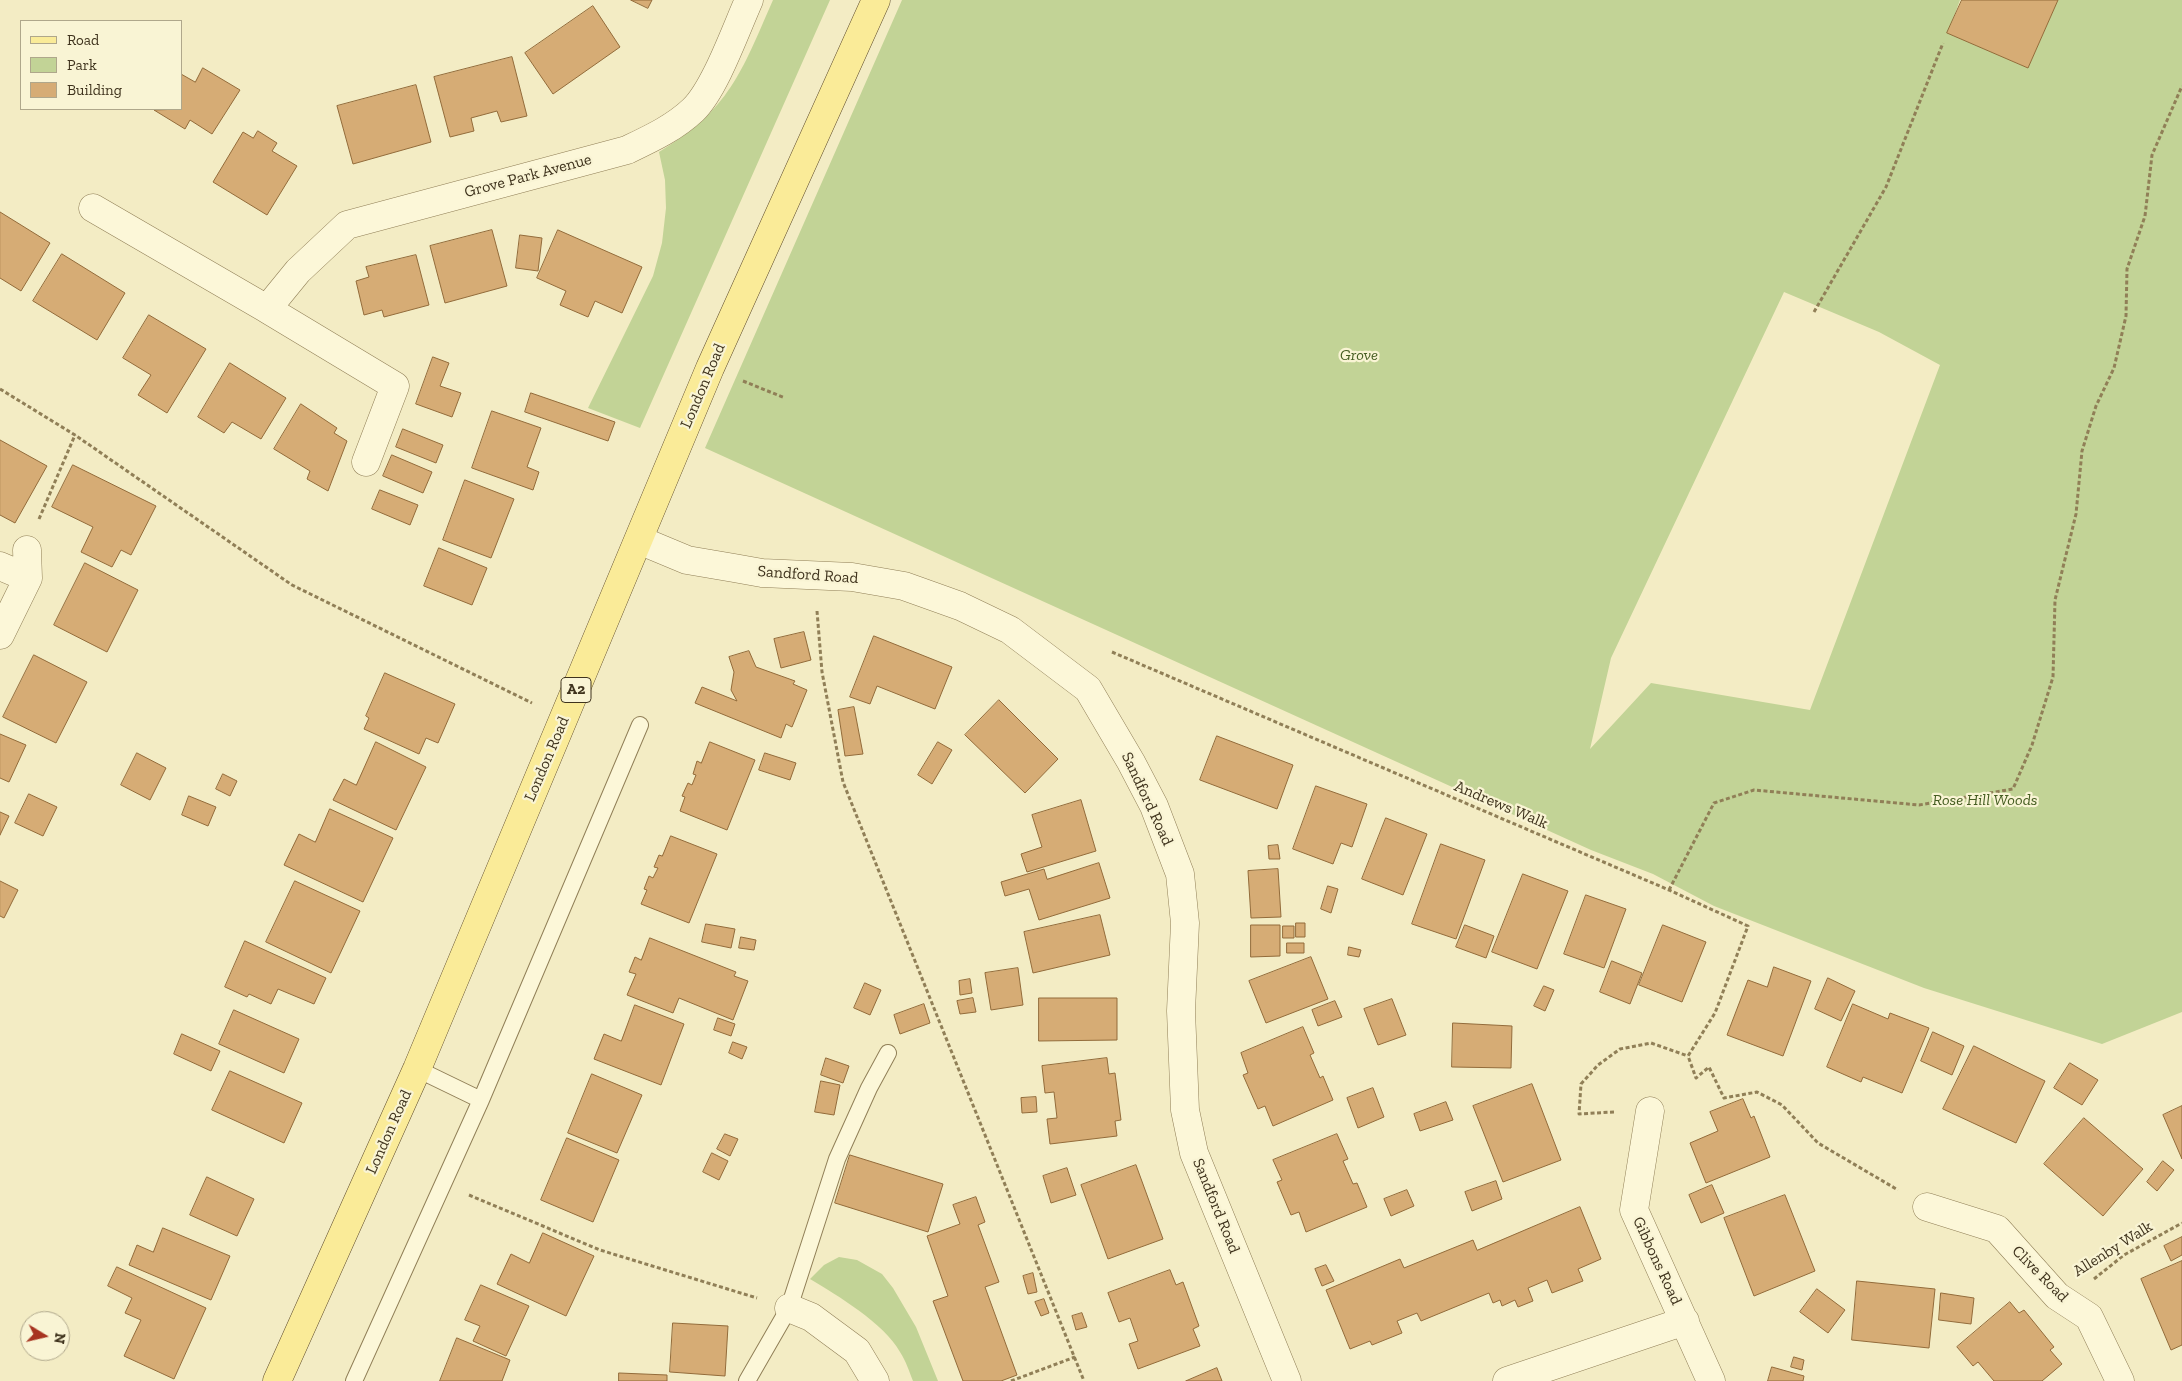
<!DOCTYPE html>
<style>
body{margin:0}
#map{position:relative;width:2182px;height:1381px;overflow:hidden;background:#f3ecc4;font-family:"Zilla Slab",serif}
canvas{display:block}
.legend{position:absolute;left:20px;top:20px;width:162px;height:90px;box-sizing:border-box;background:#f9f4d4;border:1px solid #afa78b;margin:0;padding:6px 9px;list-style:none;font-size:15px;color:#3f331d}
.legend li{display:flex;align-items:center;gap:10px;height:25px}
.legend b{width:25px;border:1px solid #afa78b}
.north{position:absolute;left:20px;top:1311px;width:50px;height:50px;box-sizing:border-box;background:#f9f4d4;border:1px solid #afa78b;border-radius:50%;rotate:99deg;font-size:14px;font-weight:700;line-height:20px;text-align:center;color:#3f331d}
.north::after{content:'';display:block;margin:auto;width:18px;height:22px;background:#a73420;clip-path:polygon(50% 0,100% 100%,50% 72%,0 100%)}
</style>
<div id="map">
<canvas width="2182" height="1381"></canvas>
<ul class="legend">
<li><b style="height:6px;background:#faeb98"></b>Road</li>
<li><b style="height:14px;background:#c2d396"></b>Park</li>
<li><b style="height:14px;background:#d6ac75"></b>Building</li>
</ul>
<div class="north">N</div>
</div>
<script>
const ctx = document.querySelector('canvas').getContext('2d');
ctx.lineJoin = 'round';
function fill(path, color) { ctx.fillStyle = color; ctx.fill(path, 'evenodd'); }
function strokePath(path, color, width, dash) { ctx.strokeStyle = color; ctx.lineWidth = width; ctx.lineCap = dash ? 'butt' : 'round'; ctx.setLineDash(dash || []); ctx.stroke(path); }
function label(font, color, halo, rows, align = 'center') {
  ctx.font = font + ' "Zilla Slab",serif'; ctx.lineWidth = 4.5; ctx.setLineDash([]); ctx.textBaseline = 'middle'; ctx.strokeStyle = halo; ctx.fillStyle = color; for (const [text, x, y, turn = 0] of rows) {
    ctx.save(); ctx.translate(x, y); ctx.rotate((+turn || 0) * Math.PI / 180); ctx.textAlign = isNaN(turn) ? turn : align; if (halo) ctx.strokeText(text, 0, 0); ctx.fillText(text, 0, 0); ctx.restore();
  }
}
const green = new Path2D(`
 M773,0h57l-190,428 -52,-20 65,-132 9,-33 4,-35 -1,-28 -6,-28c71,-43 82,-79 114,-152z
 M902,0h1058l-12,33 80,35 30,-68h124v1012l-80,32 -178,-56 -210,-82 -61,-32 -62,-24 -886,-402zM1784,292l95,40 61,33 -130,345 -159,-27 -61,66 21,-91z
 M839,1257l18,3 25,14 11,14 23,39 22,54h-25c-4,-10 -7,-20 -13,-29 -16,-29 -62,-56 -90,-73l14,-14z`);
const building = new Path2D(`
 M631,0h21l-4,8z
 M1962,0h96l-30,68 -81,-35z
 M593,6l27,41 -67,47 -28,-41z
 M512,57l15,59 -26,6 -4,-11 -26,7 3,13 -24,6 -16,-60z
 M203,68l37,22 -28,44 -22,-14 -5,9 -31,-19 27,-1v-35l14,8z
 M416,85l15,57 -78,22 -16,-58z
 M258,131l19,12 -5,8 25,15 -30,49 -54,-33 30,-50 10,6z
 M0,212l50,31 -29,48 -21,-13z
 M492,230l15,56 -62,17 -15,-57z
 M558,230l84,37 -20,46 -27,-12 -7,16 -28,-12 6,-14 -29,-13z
 M520,235l22,3 -4,33 -22,-3z
 M62,254l63,39 -28,47 -64,-39z
 M416,255l13,50 -45,12 -2,-7 -18,5 -8,-34 13,-4 -3,-10z
 M149,315l57,34 -39,64 -29,-18 13,-20 -28,-17z
 M433,357l16,6 -9,23 21,7 -9,24 -36,-13z
 M230,363l56,35 -25,41 -29,-17 -8,11 -26,-16z
 M531,393l84,29 -7,19 -83,-29z
 M301,404l36,24 -3,5 13,8 -19,50 -21,-12 3,-8 -36,-22z
 M492,411l49,17 -14,39 12,5 -6,18 -61,-22z
 M403,429l40,16 -7,18 -40,-16z
 M0,440l47,26 -32,57 -15,-8z
 M392,455l40,17 -9,21 -40,-17z
 M73,465l83,41 -25,49 -10,-5 -9,17 -31,-15 12,-25 -41,-20z
 M465,480l49,19 -23,59 -48,-18z
 M380,490l38,15 -8,20 -38,-16z
 M439,548l48,20 -15,37 -48,-19z
 M85,563l53,27 -31,62 -53,-27z
 M804,632l7,28 -30,8 -7,-29z
 M874,636l78,31 -17,42 -58,-23 -7,18 -20,-7z
 M749,651l7,16 39,14 -2,3 14,6 -15,37 -6,-3 -5,14 -86,-35 7,-16 35,14 -6,-11 3,-18 -5,-15z
 M34,655l53,27 -31,61 -53,-26z
 M385,673l70,31 -17,39 -12,-5 -7,16 -55,-25 5,-11 -3,-2z
 M999,700l59,59 -33,34 -60,-58z
 M854,707l9,47 -18,2 -7,-46z
 M0,734l26,11 -17,37 -9,-4z
 M1217,736l76,29 -16,44 -77,-29z
 M376,742l50,25 -30,63 -63,-30 11,-21 12,6z
 M710,742l45,18 -28,70 -47,-19 5,-14 -3,-1 6,-13 4,2 4,-10 -3,-1 4,-13 4,2z
 M938,742l14,8 -20,34 -14,-9z
 M137,753l29,15 -16,32 -29,-15z
 M765,753l31,10 -6,17 -31,-10z
 M223,774l14,7 -7,15 -14,-7z
 M1316,786l51,18 -15,43 -11,-4 -8,21 -40,-15z
 M29,794l28,13 -14,29 -28,-13z
 M189,796l27,11 -8,19 -26,-11z
 M1081,800l15,51 -69,21 -6,-18 21,-7 -10,-32z
 M330,809l63,29 -30,64 -79,-37 15,-31 16,8z
 M0,812l9,4 -9,19z
 M1386,818l41,16 -24,61 -41,-16z
 M671,836l46,18 -28,69 -48,-19 6,-14 -3,-1 5,-13 4,2 5,-10 -4,-1 5,-12 3,1z
 M1441,844l44,16 -29,79 -44,-15z
 M1278,845l2,14h-11l-1,-13z
 M1099,863l11,35 -71,22 -10,-31 -24,7 -4,-14 43,-13 3,10z
 M1278,869l3,48 -30,1 -3,-47z
 M1523,874l45,17 -31,78 -45,-17z
 M0,881l18,9 -14,28 -4,-2z
 M295,881l65,30 -29,62 -65,-31z
 M1328,886l10,3 -7,24 -10,-4z
 M1586,895l40,14 -22,59 -40,-14z
 M1100,915l10,40 -77,18 -9,-41z
 M1296,923h9v14h-9z
 M706,924l29,5 -4,19 -29,-6z
 M1251,925h29v31l-29,1z
 M1465,925l29,11 -8,22 -30,-11z
 M1663,925l43,17 -24,60 -43,-17z
 M1283,926h11v12h-11z
 M741,937l15,3 -2,10 -15,-2z
 M650,938l86,34 -2,4 14,5 -15,39 -54,-22 -6,15 -46,-18 9,-21 -7,-2 6,-15 6,3z
 M245,941l81,37 -12,26 -36,-15 -7,15 -22,-10 -2,3 -22,-10z
 M1287,943h17v10h-17z
 M1349,947l12,3 -2,7 -11,-2z
 M1311,957l17,42 -62,24 -17,-42z
 M1612,961l30,12 -12,31 -30,-12z
 M1774,967l37,14 -28,75 -56,-21 21,-55 19,7z
 M1018,968l5,37 -32,5 -6,-37z
 M1828,978l27,13 -14,30 -26,-12z
 M970,979l2,14 -12,2 -1,-14z
 M865,983l16,7 -11,25 -16,-7z
 M1544,986l10,4 -9,21 -11,-5z
 M973,998l3,14 -16,2 -3,-13z
 M1039,998h78v42l-78,1z
 M1392,999l14,36 -28,10 -14,-36z
 M1335,1001l7,16 -24,9 -6,-16z
 M924,1004l6,19 -30,11 -6,-19z
 M1853,1004l35,15 2,-6 39,15 -27,65 -39,-16 -2,5 -34,-15z
 M635,1005l49,19 -23,61 -67,-26 10,-25 17,7z
 M234,1010l65,29 -15,34 -65,-29z
 M718,1018l17,6 -4,12 -17,-6z
 M1453,1023l59,3 -1,42 -59,-1z
 M1303,1027l11,26 -4,2 10,23 3,-2 10,24 -60,26 -8,-20 -7,3 -15,-34 5,-2 -7,-20z
 M1933,1032l31,14 -12,29 -31,-14z
 M182,1034l38,17 -9,20 -37,-17z
 M733,1042l14,5 -5,12 -13,-6z
 M1974,1046l71,35 -29,62 -73,-34z
 M826,1058l23,8 -6,17 -22,-8z
 M1107,1058l2,16 6,-1 6,47 -6,1 2,15 -67,8 -3,-25 10,-1 -3,-26 -9,1 -3,-27z
 M2070,1063l28,17 -16,25 -28,-17z
 M230,1071l72,32 -18,40 -72,-33z
 M592,1074l50,21 -25,58 -49,-20z
 M821,1081l19,4 -6,30 -19,-3z
 M1532,1084l29,76 -58,22 -30,-76z
 M1373,1088l11,29 -26,11 -11,-30z
 M1036,1097l1,15 -15,1 -1,-15z
 M1743,1099l8,19 3,-2 16,41 -64,26 -16,-40 28,-12 -8,-19z
 M1446,1102l7,18 -33,11 -6,-17z
 M2182,1106v53l-19,-44z
 M2084,1118l59,51 -40,47 -59,-52z
 M725,1134l13,5 -8,17 -13,-7z
 M1337,1134l11,25 -5,2 10,23 4,-1 10,24 -61,25 -7,-20 -8,3 -14,-33 5,-2 -9,-20z
 M567,1138l52,22 -26,62 -52,-22z
 M712,1153l16,8 -9,19 -16,-8z
 M850,1155l93,29 -15,48 -93,-29z
 M2163,1161l11,9 -17,21 -10,-9z
 M1136,1165l27,74 -55,20 -27,-74z
 M1067,1168l9,27 -25,8 -8,-27z
 M207,1177l47,22 -17,37 -47,-21z
 M1496,1181l6,18 -30,12 -7,-19z
 M1712,1185l12,28 -23,10 -12,-28z
 M1407,1190l7,16 -23,10 -7,-17z
 M1785,1195l30,76 -61,25 -30,-78z
 M976,1197l9,25 -7,3 21,57 -14,5 32,88 -16,6h-38l-30,-80 15,-5 -21,-60 33,-12 -7,-19z
 M1580,1207l21,52 -23,10 5,12 -31,12 -5,-13 -19,8 5,13 -15,6 -3,-7 -13,6 -2,-6 -7,3 -4,-10 -68,28 -4,-8 -20,8 5,12 -30,12 -2,-4 -20,8 -24,-59 74,-31 4,9 69,-28 4,10z
 M163,1228l67,28 -19,44 -82,-35 8,-20 16,7z
 M543,1233l51,23 -28,60 -69,-32 14,-30 18,9z
 M2182,1237v18l-11,6 -7,-15z
 M2182,1261v84l-11,5 -30,-71z
 M1326,1265l8,16 -12,5 -7,-17z
 M117,1267l89,41 -32,71 -50,-23 17,-36 -16,-7 7,-15 -24,-12z
 M1170,1270l6,15 7,-3 16,44 -6,3 7,17 -62,23 -9,-25 9,-3 -8,-23 -11,4 -11,-29z
 M1033,1273l4,19 -9,2 -5,-18z
 M1857,1281l78,8 -6,59 -77,-8z
 M481,1285l48,21 -23,50 -33,-15 7,-15 -15,-6z
 M1817,1289l28,21 -17,23 -28,-21z
 M1941,1293l33,5 -3,26 -32,-4z
 M1044,1299l5,14 -8,3 -6,-14z
 M2010,1302l9,11 5,-3 30,37 -4,3 12,14 -20,17h-48l-16,-19 -5,4 -16,-19z
 M1082,1313l5,14 -11,3 -4,-14z
 M673,1323l55,3 -3,50 -55,-4z
 M457,1338l53,22 -8,21h-62z
 M1794,1357l10,3 -2,10 -11,-3z
 M1772,1367l32,9 -1,5h-35z
 M1217,1368l5,13h-36z
 M619,1373l48,2v6h-48z`);
const path = new Path2D(`
 M1814,312l72,-125 57,-144
 M743,381l42,17
 M0,389l75,46 217,150 240,118
 M39,519l36,-84
 M817,611l5,61 21,110 241,599
 M1112,652l557,238 79,36 -33,87 -27,43 8,22 13,-11 15,31 33,-6 25,13 36,38 80,47
 M1669,890l45,-87 40,-13 165,15 94,-16 19,-44 21,-68 2,-77 21,-86 6,-63 14,-45 18,-38 12,-52 1,-47 18,-53 7,-61 30,-69
 M1614,1112l-35,2 2,-30 17,-19 22,-16 31,-6 37,13
 M469,1195l131,55 157,48
 M2094,1279l30,-24 58,-32
 M1011,1381l64,-24`);
const service = new Path2D(`
 M417,1069l64,31 159,-375
 M354,1381l127,-281
 M747,1381l42,-73 48,-149 32,-71 19,-35`);
const minor = new Path2D(`
 M93,208l174,101
 M366,462l29,-76 -128,-77 31,-38 49,-46 280,-75c23,-11 47,-22 66,-40 22,-21 43,-81 56,-110
 M639,540l48,20 47,8 28,5 90,4 52,9 56,20 50,24 78,59 43,73 23,44 26,68 5,49 -4,88 4,99 9,43 93,228
 M0,566l28,12
 M0,635l28,-57 -1,-28
 M1650,1111l-16,99 77,171
 M1927,1207l70,22 60,67 32,21 31,64
 M789,1308l22,9 46,34 18,30
 M1507,1381l178,-60`);
const primary = new Path2D(`
 M277,1381l140,-312 293,-701 166,-368`);
const shields = [
 [576,690,30]
];
const shieldNames = [
 ["A2",576,690]
];
const streetNames = [
 ["Grove Park Avenue",528,176,-15],
 ["London Road",703,386,-67],
 ["Sandford Road",808,575,4],
 ["London Road",547,759,-67],
 ["Sandford Road",1147,799,65],
 ["Andrews Walk",1501,805,23],
 ["London Road",389,1132,-66],
 ["Sandford Road",1216,1206,68],
 ["Allenby Walk",2113,1249,-32],
 ["Gibbons Road",1657,1261,65],
 ["Clive Road",2040,1274,45]
];
const parkNames = [
 ["Grove",1359,355],
 ["Rose Hill Woods",1985,800]
];
fill(green, '#c2d396');
fill(building, '#d6ac75');
strokePath(building, '#926b3a', 1);
strokePath(service, '#907f57', 18);
strokePath(minor, '#907f57', 29);
strokePath(primary, '#5e4b2c', 29);
strokePath(path, '#907f57', 3, [4, 2.5]);
strokePath(service, '#fcf7d8', 16);
strokePath(minor, '#fcf7d8', 28);
strokePath(primary, '#faeb98', 28);
for (const [x, y, w] of shields) { const box = new Path2D(); box.roundRect(x - w / 2, y - 12.5, w, 25, 4); ctx.fillStyle = '#f9f4d4'; ctx.fill(box); strokePath(box, '#3f331d', 1); }
label('bold 15px', '#3f331d', null, shieldNames);
label('16px', '#3f331d', '#f9f4d4', streetNames);
label('italic 16px', '#455d21', '#f9f4d4', parkNames);
</script>
